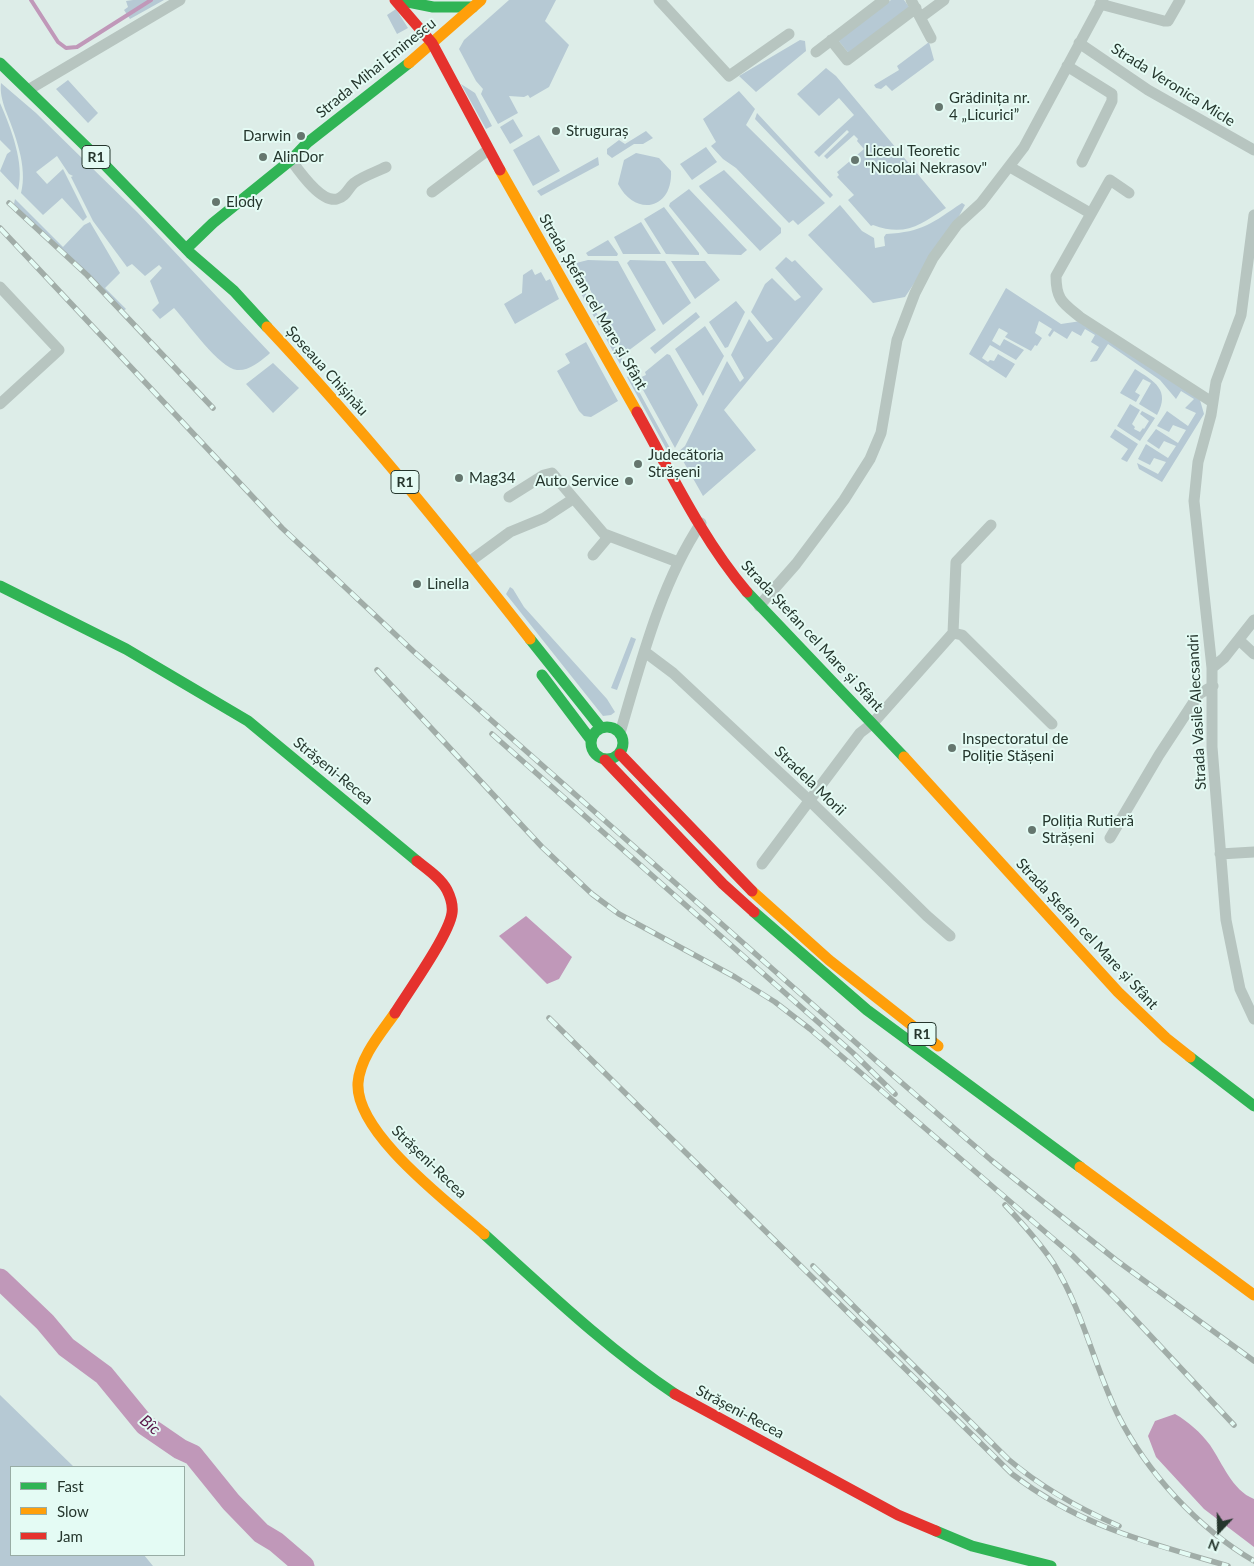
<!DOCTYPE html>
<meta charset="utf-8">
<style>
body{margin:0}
#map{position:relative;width:1254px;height:1566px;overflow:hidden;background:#ddede8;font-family:Lato,sans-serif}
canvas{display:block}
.legend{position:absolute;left:10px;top:1466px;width:175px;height:90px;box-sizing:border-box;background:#e4fbf4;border:1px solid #98aca4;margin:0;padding:6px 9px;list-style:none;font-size:15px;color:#25362d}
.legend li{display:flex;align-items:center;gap:10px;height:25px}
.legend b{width:25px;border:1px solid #98aca4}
.north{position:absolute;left:1194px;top:1506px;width:50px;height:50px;-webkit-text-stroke:4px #e4fbf4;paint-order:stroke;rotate:201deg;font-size:14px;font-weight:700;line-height:20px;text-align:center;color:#25362d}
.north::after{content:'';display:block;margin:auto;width:18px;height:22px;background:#25362d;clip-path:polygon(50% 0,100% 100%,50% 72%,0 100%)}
</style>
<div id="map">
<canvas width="1254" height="1566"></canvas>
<ul class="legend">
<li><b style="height:6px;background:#30b455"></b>Fast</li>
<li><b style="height:6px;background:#ff9f0a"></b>Slow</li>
<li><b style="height:6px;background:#e5322d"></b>Jam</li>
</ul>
<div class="north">N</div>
</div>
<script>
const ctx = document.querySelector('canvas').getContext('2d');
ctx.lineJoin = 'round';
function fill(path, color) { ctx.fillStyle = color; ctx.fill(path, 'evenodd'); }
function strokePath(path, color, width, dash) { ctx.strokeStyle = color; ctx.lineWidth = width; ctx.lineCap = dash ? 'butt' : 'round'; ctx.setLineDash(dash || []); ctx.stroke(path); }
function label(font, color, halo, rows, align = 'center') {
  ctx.font = font + ' Lato,sans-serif'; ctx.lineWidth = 4; ctx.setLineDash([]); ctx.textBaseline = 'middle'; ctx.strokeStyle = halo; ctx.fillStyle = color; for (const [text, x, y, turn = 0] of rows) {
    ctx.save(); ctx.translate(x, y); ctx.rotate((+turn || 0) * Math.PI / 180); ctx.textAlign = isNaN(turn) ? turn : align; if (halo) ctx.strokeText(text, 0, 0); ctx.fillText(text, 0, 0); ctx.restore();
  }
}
const green = new Path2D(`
 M133,0h31l-34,19 -6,-9 4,-3 -2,-6z
 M509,0h47l-11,21 24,24 -20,42 -19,11 -2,-3 -4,2 -15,-1 9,17 -20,11 -17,-30 2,-5 -7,-8 -17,-32 5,-9z
 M891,0h13l5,7 -59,48 -12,-15z
 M396,9l12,19 -11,6 -10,-19z
 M800,40l5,1 1,10 -50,41 -17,-16z
 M929,42l5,18 -42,31 -6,-6 -5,4 -5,-1 -2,-3 25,-15 -2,-4z
 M826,68l10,8 110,132c-26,17 -41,29 -73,17l-2,1 -23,-26 6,-5 -17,-18 2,-2 -2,-3 27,-23 -7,-8 1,-2 -4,-4 -27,24 -3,-3 25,-24 -2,-2 -28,27 -5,-5 40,-37 -15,-17 -20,18 -22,-22z
 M68,80l30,33 -10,10 -32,-34z
 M1,83l35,30 101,99 133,141 -2,2c-9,7 -19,16 -31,15 -17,-1 -50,-48 -63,-62l-14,11 -8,-9 7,-7 -9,-22 12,-13 -3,-3 -14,11 -13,-12 -5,3 -34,-46 -22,-44 2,-1 -4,-2 -12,-18 -21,16 11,12 16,-15 24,48 -4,4 -21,-23 -19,17 -22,-22c7,-26 -6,-59 -16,-84 -3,-10 -5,-16 -4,-26z
 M461,84l14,9 17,33 -6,3z
 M739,91l16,18 -9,16 79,78 -27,22 -5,-5 -4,3 -53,-55 -13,-9 -12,-13 5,-4 -13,-23z
 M0,103c11,25 25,61 18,87l-18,-19 7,-17 4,-3 -11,-11z
 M757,113l76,82 -3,3 -75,-79z
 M513,119l10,17 -13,8 -10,-17z
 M646,131l7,7 -10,6h-9l-22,14 -5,-4v-5l12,-9 6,4z
 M539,135l21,36 -27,15 -20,-36z
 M706,147l11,15 -25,18 -12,-16z
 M636,153l23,5 12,13c2,38 -35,47 -53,13l6,-24z
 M598,157l1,8 -58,31 -4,-5z
 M724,170l57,58v5l-21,18 -60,-63 -1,-2z
 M689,189l58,61 -6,5 -33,-1 -39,-48 1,-3z
 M15,199l48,48 21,-22 6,-3 30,51 -15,15 21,21 -4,3c-33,-39 -73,-70 -108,-108z
 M962,203l3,2 -7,13 -53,79 -32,6 -65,-68 32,-30 22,26 12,7 1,10 10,-2 -1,-9 2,-3c37,-2 46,-11 76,-31z
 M664,207l35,46v2l-33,-1 -22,-35z
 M641,222l20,32h-38l-9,-17z
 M608,240l10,14 -1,2h-29l-2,-3 3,-2z
 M786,257l6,5 3,-2 28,29 -99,121 32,40 -53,46 -25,-44 7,-6 42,-85 13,21 4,-4 -13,-23 18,-36 18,23 6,-3 -22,-27 14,-28 7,-6 23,23 6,-4 -26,-29z
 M588,260l30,1 38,69 -32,24 -48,-91z
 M630,260l35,1 26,42 -28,22 -36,-62z
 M671,261h34l15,19 -25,19z
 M570,265l52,94 -2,5 -53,-96z
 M532,269l3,6 6,-3 5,9 4,-2 9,20 -44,25 -11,-20 18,-11 1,-18z
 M1006,288l55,36 20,-3 119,79 4,14 -42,68 -23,-13 -2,-6 21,11 8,-12 -12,-4 -4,7 -12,-6 8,-15 22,14 8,-12 -12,-5 -5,8 -12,-8 9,-12 22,14 8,-13 -13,-5 -4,7 -12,-6 10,-15 21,15 8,-13 -11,-5 9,-9 -13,-8 -5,8 -16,-19 -52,-36 -11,17 -7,1 9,-15 -8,-5 4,-7 -10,-6 -4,7 -9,-5 -5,8 -13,-8 -4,6 -2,-2 4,-6 -13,-8 -4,12 7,5 -5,8 -2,-1 -4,6 -26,-14 3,-4 -9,-5 -7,13 8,5 4,-7 20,11 -8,10 -26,-15 -8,13 6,4 2,-2 4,1 4,-7 17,10 -9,14 -37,-24z
 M736,301l9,11 -17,35 -3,1 -16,-26z
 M696,312l4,5 -45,37 -5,-6z
 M705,326l19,30 -21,40 -28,-47z
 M586,342l32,59 -27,16 -7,-1 -5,-5 -22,-40 13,-8 -5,-9z
 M667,354l3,1 28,50 -23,43 -38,-69 9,-4 -1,-3z
 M273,363l26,25 -26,25 -27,-29z
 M1135,369c19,12 36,21 22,46l-18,-11 12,-21 -8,-4 -8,13 5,3 -4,7 -16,-9z
 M630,375l41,75 -3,2 -41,-75z
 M1130,404l10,6 -8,14 3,3 -1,2 6,3 3,-4 1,1 5,-8 -9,-7 2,-3 13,7 -15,23 -23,-15z
 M1115,429l23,15 -11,18 -6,-3 7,-10 -18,-12z
 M510,587l3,2 11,18 83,92 8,13 -4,3 -8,1 -97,-122z
 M631,637l5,2 -19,51 -6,-2z
 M0,1395l74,72h-63v88h133l9,11h-153z`);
const water = new Path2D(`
 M526,916l46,41 -13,22 -12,5 -48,-48z
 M1175,1414c14,8 25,18 35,31 13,19 22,45 44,54v48l-50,-38 -48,-52 -8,-21 7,-15z`);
const stream = new Path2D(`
 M31,0l27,42 8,6 11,-1 74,-47`);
const river = new Path2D(`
 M0,1279l45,43 21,25 38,28 41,50 35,24 13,6 38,47 30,31 15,9 28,24`);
const street = new Path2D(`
 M659,0l70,76 60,-42
 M911,0l20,38
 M1100,4l64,17h4l12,-21
 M921,17l23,-17
 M831,40l16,20 69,-52
 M1079,43l69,47 106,60
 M816,52l68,-52
 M1067,66l45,28v7l-30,61
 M28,90l152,-90
 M291,160c8,11 30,43 46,39 9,-2 11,-11 17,-16 9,-7 22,-11 32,-16
 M1010,167l80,46
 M432,192l56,-42
 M1129,193l-19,-13 -54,96c0,24 7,27 24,41l132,85
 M1254,215l-13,100 -25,67 -5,33 -13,47 -4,39 18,167v79l14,173 14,69 14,30
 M0,287l59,63 -59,54
 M509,497l35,-22 8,-2 52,61 74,28
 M593,555l16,-19
 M469,562l41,-30 34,-14 29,-19
 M759,606l37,-42 48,-64 26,-41 11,-26 16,-93 18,-47 18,-35 24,-33 24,-22 43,-56 79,-147
 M953,633l9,2 6,6 84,83
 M1239,640l15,14
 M645,652l28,21 138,129 116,114 23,20
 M1212,668l12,-10 30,-38
 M620,733c21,-71 40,-148 81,-210
 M1110,838l49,-83 40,-61 14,-8
 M1220,854l34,-2
 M762,864l98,-131 13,-10 80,-90 3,-71 35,-37`);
const fast = new Path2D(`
 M398,0l35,7h40
 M0,63l105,102 85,88 44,38 33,36
 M186,249l27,-26 78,-63 16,-17 102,-80
 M0,586l126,63 122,72 169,140
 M747,592l157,165
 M530,639l71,89
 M542,675l49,65
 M591 743a16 16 0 1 1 32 0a16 16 0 1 1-32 0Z
 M754,912l113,98 213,157
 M1190,1057l64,49
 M484,1234c62,56 121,113 191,160
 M936,1531l36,15 79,20`);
const slow = new Path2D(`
 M409,63l72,-63
 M500,170l137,242
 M267,327c93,99 179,205 263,312
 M904,757l214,235 48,46 24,19
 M752,891l77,69 109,86
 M395,1013c-14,20 -35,44 -37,70 -3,50 90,119 126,151
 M1080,1167l174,128`);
const jam = new Path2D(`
 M395,0l37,43 68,127
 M637,412c34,61 65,127 110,180
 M620,754l132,137
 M605,760l118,124 31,28
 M395,1013c13,-21 54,-78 57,-100 1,-7 -2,-17 -5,-23 -6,-12 -20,-21 -30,-29
 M675,1394l223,121 38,16`);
const rail = new Path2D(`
 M9,203l78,72 126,133
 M0,228l282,300 131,123 467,413 111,96 125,100 138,101
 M377,670l165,177 50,47 27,20 116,63 40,25 35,27 262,226 45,45 117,125
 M492,734l361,319 42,41
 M549,1018l463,456c69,53 135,68 216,92
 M1005,1205c18,19 35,38 49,59 29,47 40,102 64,151 29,58 80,113 136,146
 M813,1266l195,193c34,29 70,49 111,67`);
const markers = [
 [939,107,5,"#65766e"],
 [556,131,5,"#65766e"],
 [301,136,5,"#65766e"],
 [263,157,5,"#65766e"],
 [855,160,5,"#65766e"],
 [216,202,5,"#65766e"],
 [638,464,5,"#65766e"],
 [459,478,5,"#65766e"],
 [629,481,5,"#65766e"],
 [417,584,5,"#65766e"],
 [952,748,5,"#65766e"],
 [1032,830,5,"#65766e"]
];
const shields = [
 [96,157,28],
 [405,482,28],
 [922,1034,28]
];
const shieldNames = [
 ["R1",96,157],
 ["R1",405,482],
 ["R1",922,1034]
];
const streetNames = [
 ["Strada Mihai Eminescu",376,68,-39],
 ["Strada Veronica Micle",1173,85,32],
 ["Strada Ștefan cel Mare și Sfânt",593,302,60],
 ["Șoseaua Chișinău",327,371,48],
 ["Strada Ștefan cel Mare și Sfânt",812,636,47],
 ["Strada Vasile Alecsandri",1197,712,-93],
 ["Strășeni-Recea",333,771,39],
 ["Stradela Morii",810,781,44],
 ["Strada Ștefan cel Mare și Sfânt",1087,934,47],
 ["Strășeni-Recea",429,1162,44],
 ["Strășeni-Recea",740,1412,28]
];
const poiNames = [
 ["Grădinița nr.",949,98],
 ["4 „Licurici”",949,115],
 ["Struguraș",566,131],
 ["Darwin",291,136,"right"],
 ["Liceul Teoretic",865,151],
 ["\"Nicolai Nekrasov\"",865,168],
 ["AlinDor",273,157],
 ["Elody",226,202],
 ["Judecătoria",648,455],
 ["Strășeni",648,472],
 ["Mag34",469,478],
 ["Auto Service",619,481,"right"],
 ["Linella",427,584],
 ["Inspectoratul de",962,739],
 ["Poliție Stășeni",962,756],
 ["Poliția Rutieră",1042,821],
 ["Strășeni",1042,838]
];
const waterNames = [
 ["Bîc",150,1425,40]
];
fill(green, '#b6c9d4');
fill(water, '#c098b9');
strokePath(stream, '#c098b9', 4);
strokePath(river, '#c098b9', 21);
strokePath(street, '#b7c5c0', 11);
strokePath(fast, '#30b455', 11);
strokePath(slow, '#ff9f0a', 11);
strokePath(jam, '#e5322d', 11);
strokePath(rail, '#a1ada8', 5.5);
strokePath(rail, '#e4fbf4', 4, [11]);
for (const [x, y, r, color] of markers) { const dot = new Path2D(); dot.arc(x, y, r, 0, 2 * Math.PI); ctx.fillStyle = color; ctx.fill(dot); strokePath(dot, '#e4fbf4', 2); }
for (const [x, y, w] of shields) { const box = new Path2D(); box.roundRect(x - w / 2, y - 11.5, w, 23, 4); ctx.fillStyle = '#e4fbf4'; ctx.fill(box); strokePath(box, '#25362d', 1); }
label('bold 14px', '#25362d', null, shieldNames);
label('15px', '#25362d', '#e4fbf4', streetNames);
label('15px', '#25362d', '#e4fbf4', poiNames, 'left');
label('italic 16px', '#5b184b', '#e4fbf4', waterNames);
</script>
